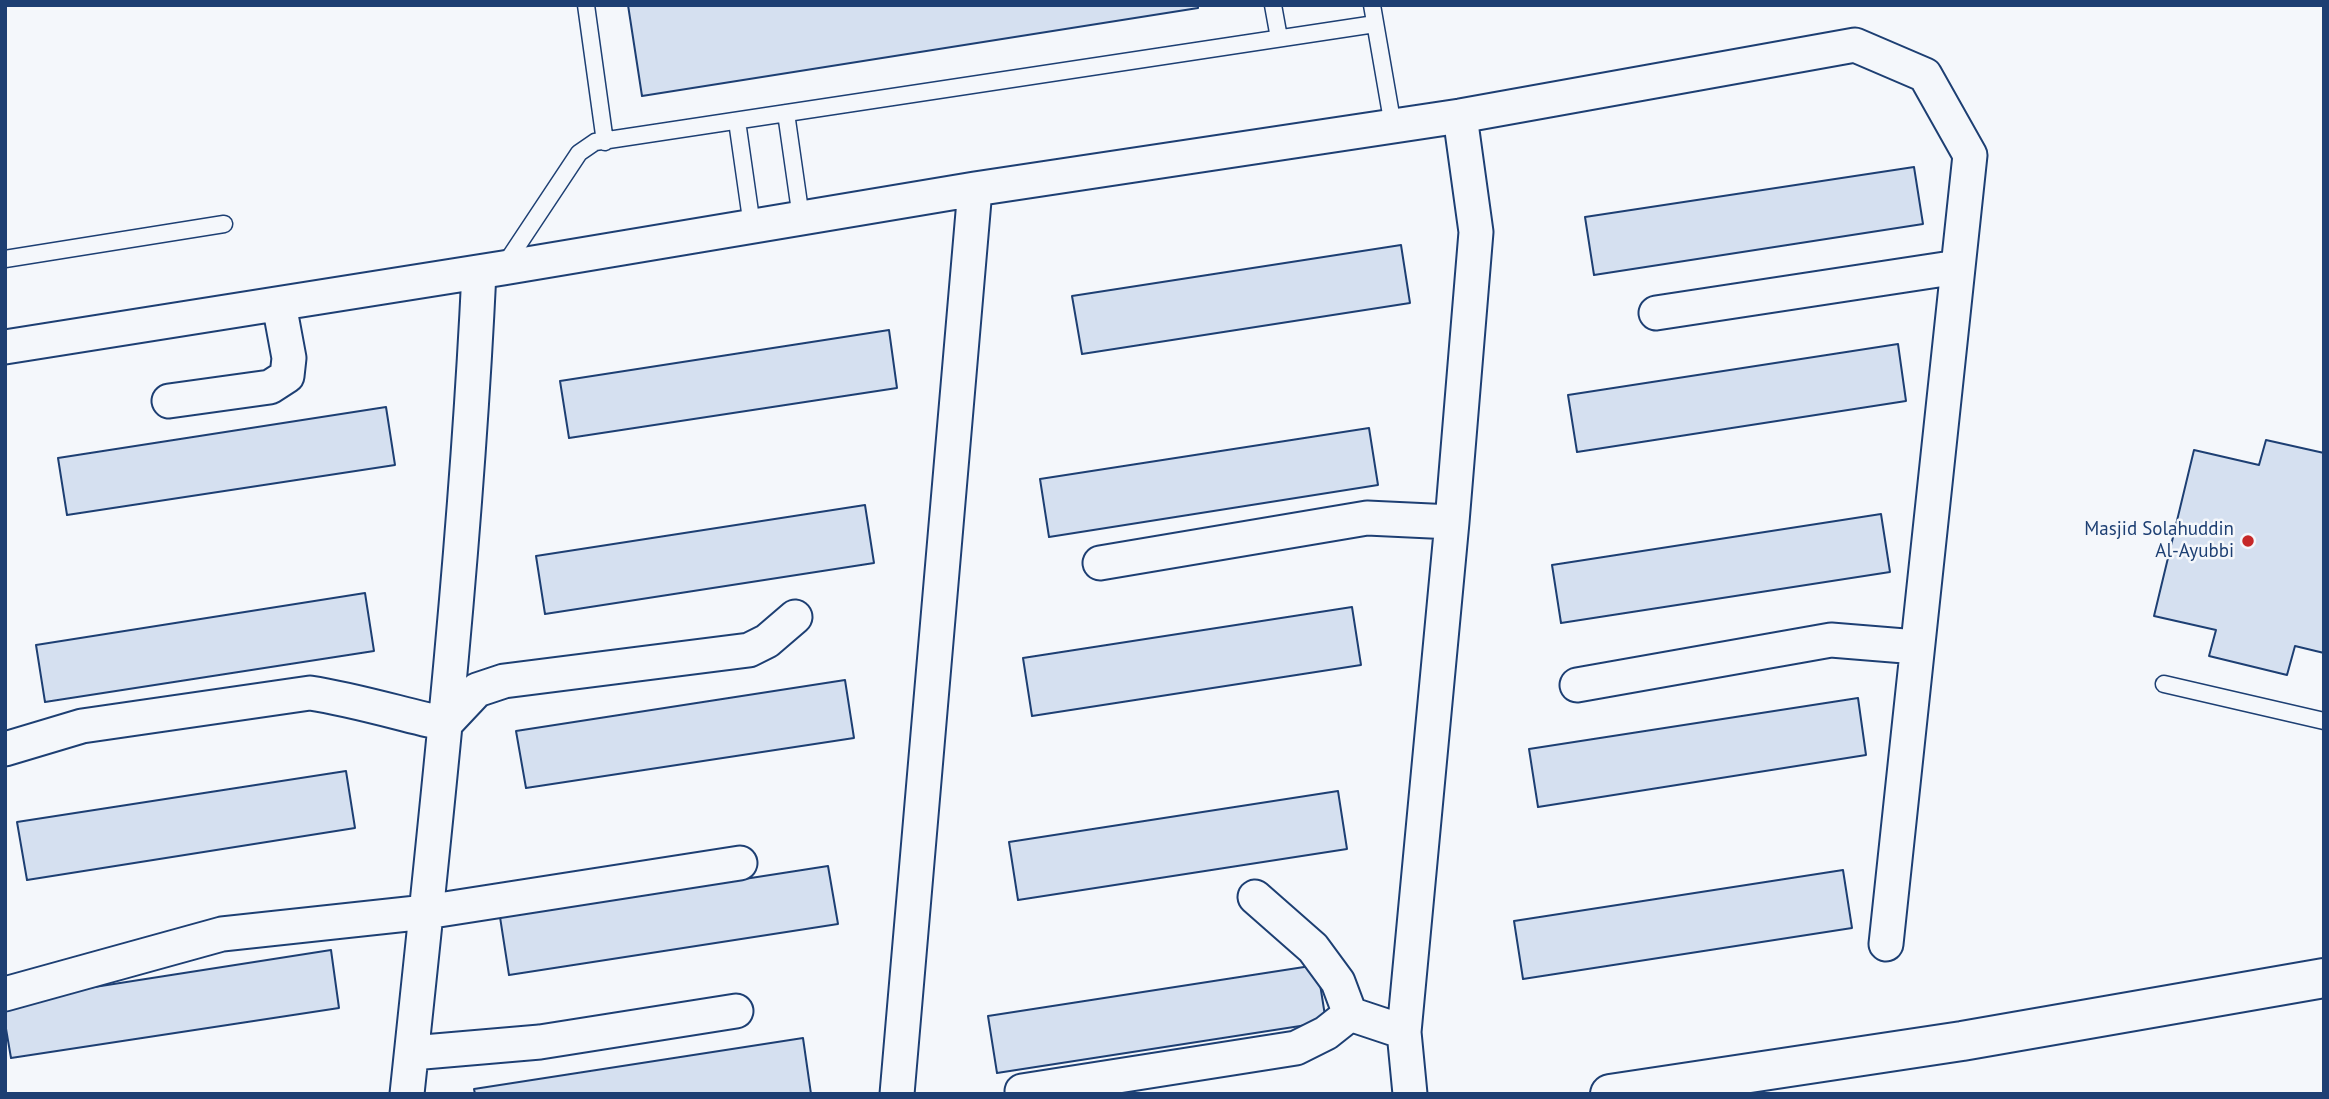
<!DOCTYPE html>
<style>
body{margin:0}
#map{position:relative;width:2329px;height:1099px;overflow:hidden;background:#f4f7fb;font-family:"PT Sans",sans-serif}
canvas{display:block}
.frame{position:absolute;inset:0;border:7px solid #1d3f73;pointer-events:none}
</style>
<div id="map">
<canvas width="2329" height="1099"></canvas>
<div class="frame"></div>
</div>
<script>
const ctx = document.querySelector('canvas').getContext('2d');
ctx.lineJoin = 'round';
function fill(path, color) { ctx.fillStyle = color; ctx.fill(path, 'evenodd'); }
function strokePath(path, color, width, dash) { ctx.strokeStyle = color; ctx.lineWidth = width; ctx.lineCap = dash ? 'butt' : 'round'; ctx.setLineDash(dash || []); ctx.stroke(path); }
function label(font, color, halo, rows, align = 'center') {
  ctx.font = font + ' "PT Sans",sans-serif'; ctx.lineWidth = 5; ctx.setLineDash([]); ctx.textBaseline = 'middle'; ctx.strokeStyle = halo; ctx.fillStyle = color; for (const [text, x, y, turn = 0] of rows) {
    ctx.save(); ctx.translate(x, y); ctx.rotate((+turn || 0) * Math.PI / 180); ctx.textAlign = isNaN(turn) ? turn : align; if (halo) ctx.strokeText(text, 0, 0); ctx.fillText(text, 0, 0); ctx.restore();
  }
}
const building = new Path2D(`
 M628,5h570v3l-556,88z
 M1914,167l9,57 -329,51 -9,-58z
 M1401,245l9,58 -328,51 -10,-58z
 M889,330l8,58 -328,50 -9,-57z
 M1898,344l8,57 -329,51 -9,-57z
 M386,407l9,58 -328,50 -9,-57z
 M1369,428l9,57 -329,52 -9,-58z
 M2266,440l58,13v200l-29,-7 -8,29 -78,-19 7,-26 -62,-14 40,-166 65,15z
 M865,505l9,58 -329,51 -9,-58z
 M1881,514l9,58 -329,51 -9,-58z
 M365,593l9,58 -329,51 -9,-57z
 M1352,607l9,58 -329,51 -9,-58z
 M845,680l9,58 -328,50 -10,-57z
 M1858,698l8,57 -328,52 -9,-58z
 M346,771l9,57 -328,52 -10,-58z
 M1338,791l9,58 -329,51 -9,-58z
 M828,866l10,58 -329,51 -9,-58z
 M1843,870l9,58 -329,51 -9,-58z
 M331,950l8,58 -328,50 -6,-35v-22z
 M1317,965l9,57 -329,51 -9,-57z
 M803,1038l8,56h-336l-1,-5z`);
const service = new Path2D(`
 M586,5l19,137
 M1273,5l6,33
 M1372,5l21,121
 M786,113l15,105
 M737,121l15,105
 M5,259l219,-35
 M504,266l75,-113 16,-11 780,-118
 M2164,684l160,37`);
const minor = new Path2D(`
 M1656,313l302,-46
 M5,347l498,-79 472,-79 485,-73 395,-71 70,30 45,80 -84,789
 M169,401l101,-14 17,-11 2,-18 -10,-54
 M1100,563l267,-45 85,4
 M1577,685l254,-45 86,7
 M5,749l77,-23 228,-33c46,7 90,21 135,31l32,-34 27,-9 245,-31 18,-9 28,-24
 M1255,897l58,51 25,34 12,32 54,18
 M5,994l217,-60 204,-22 314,-49
 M412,1053l128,-11 196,-31
 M1022,1091l274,-43 30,-15 24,-19
 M407,1094c29,-274 59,-547 72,-822
 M897,1094l78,-905
 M1410,1094l-6,-62 48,-510 24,-290 -16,-116`);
const tertiary = new Path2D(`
 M1610,1094l352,-53 362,-63`);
const markers = [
 [2248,541,7,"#c62828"]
];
const poiNames = [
 ["Masjid Solahuddin",2234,530],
 ["Al-Ayubbi",2234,552]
];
fill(building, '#d5e0f0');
strokePath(building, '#1d3f73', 2);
strokePath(service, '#1d3f73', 19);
strokePath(minor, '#1d3f73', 37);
strokePath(tertiary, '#1d3f73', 42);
strokePath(service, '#f4f7fb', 16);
strokePath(minor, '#f4f7fb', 33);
strokePath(tertiary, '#f4f7fb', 38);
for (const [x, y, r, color] of markers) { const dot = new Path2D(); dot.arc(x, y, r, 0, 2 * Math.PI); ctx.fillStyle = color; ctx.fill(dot); strokePath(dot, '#f4f7fb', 2.5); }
label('19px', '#1d3f73', '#f4f7fb', poiNames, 'right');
</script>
